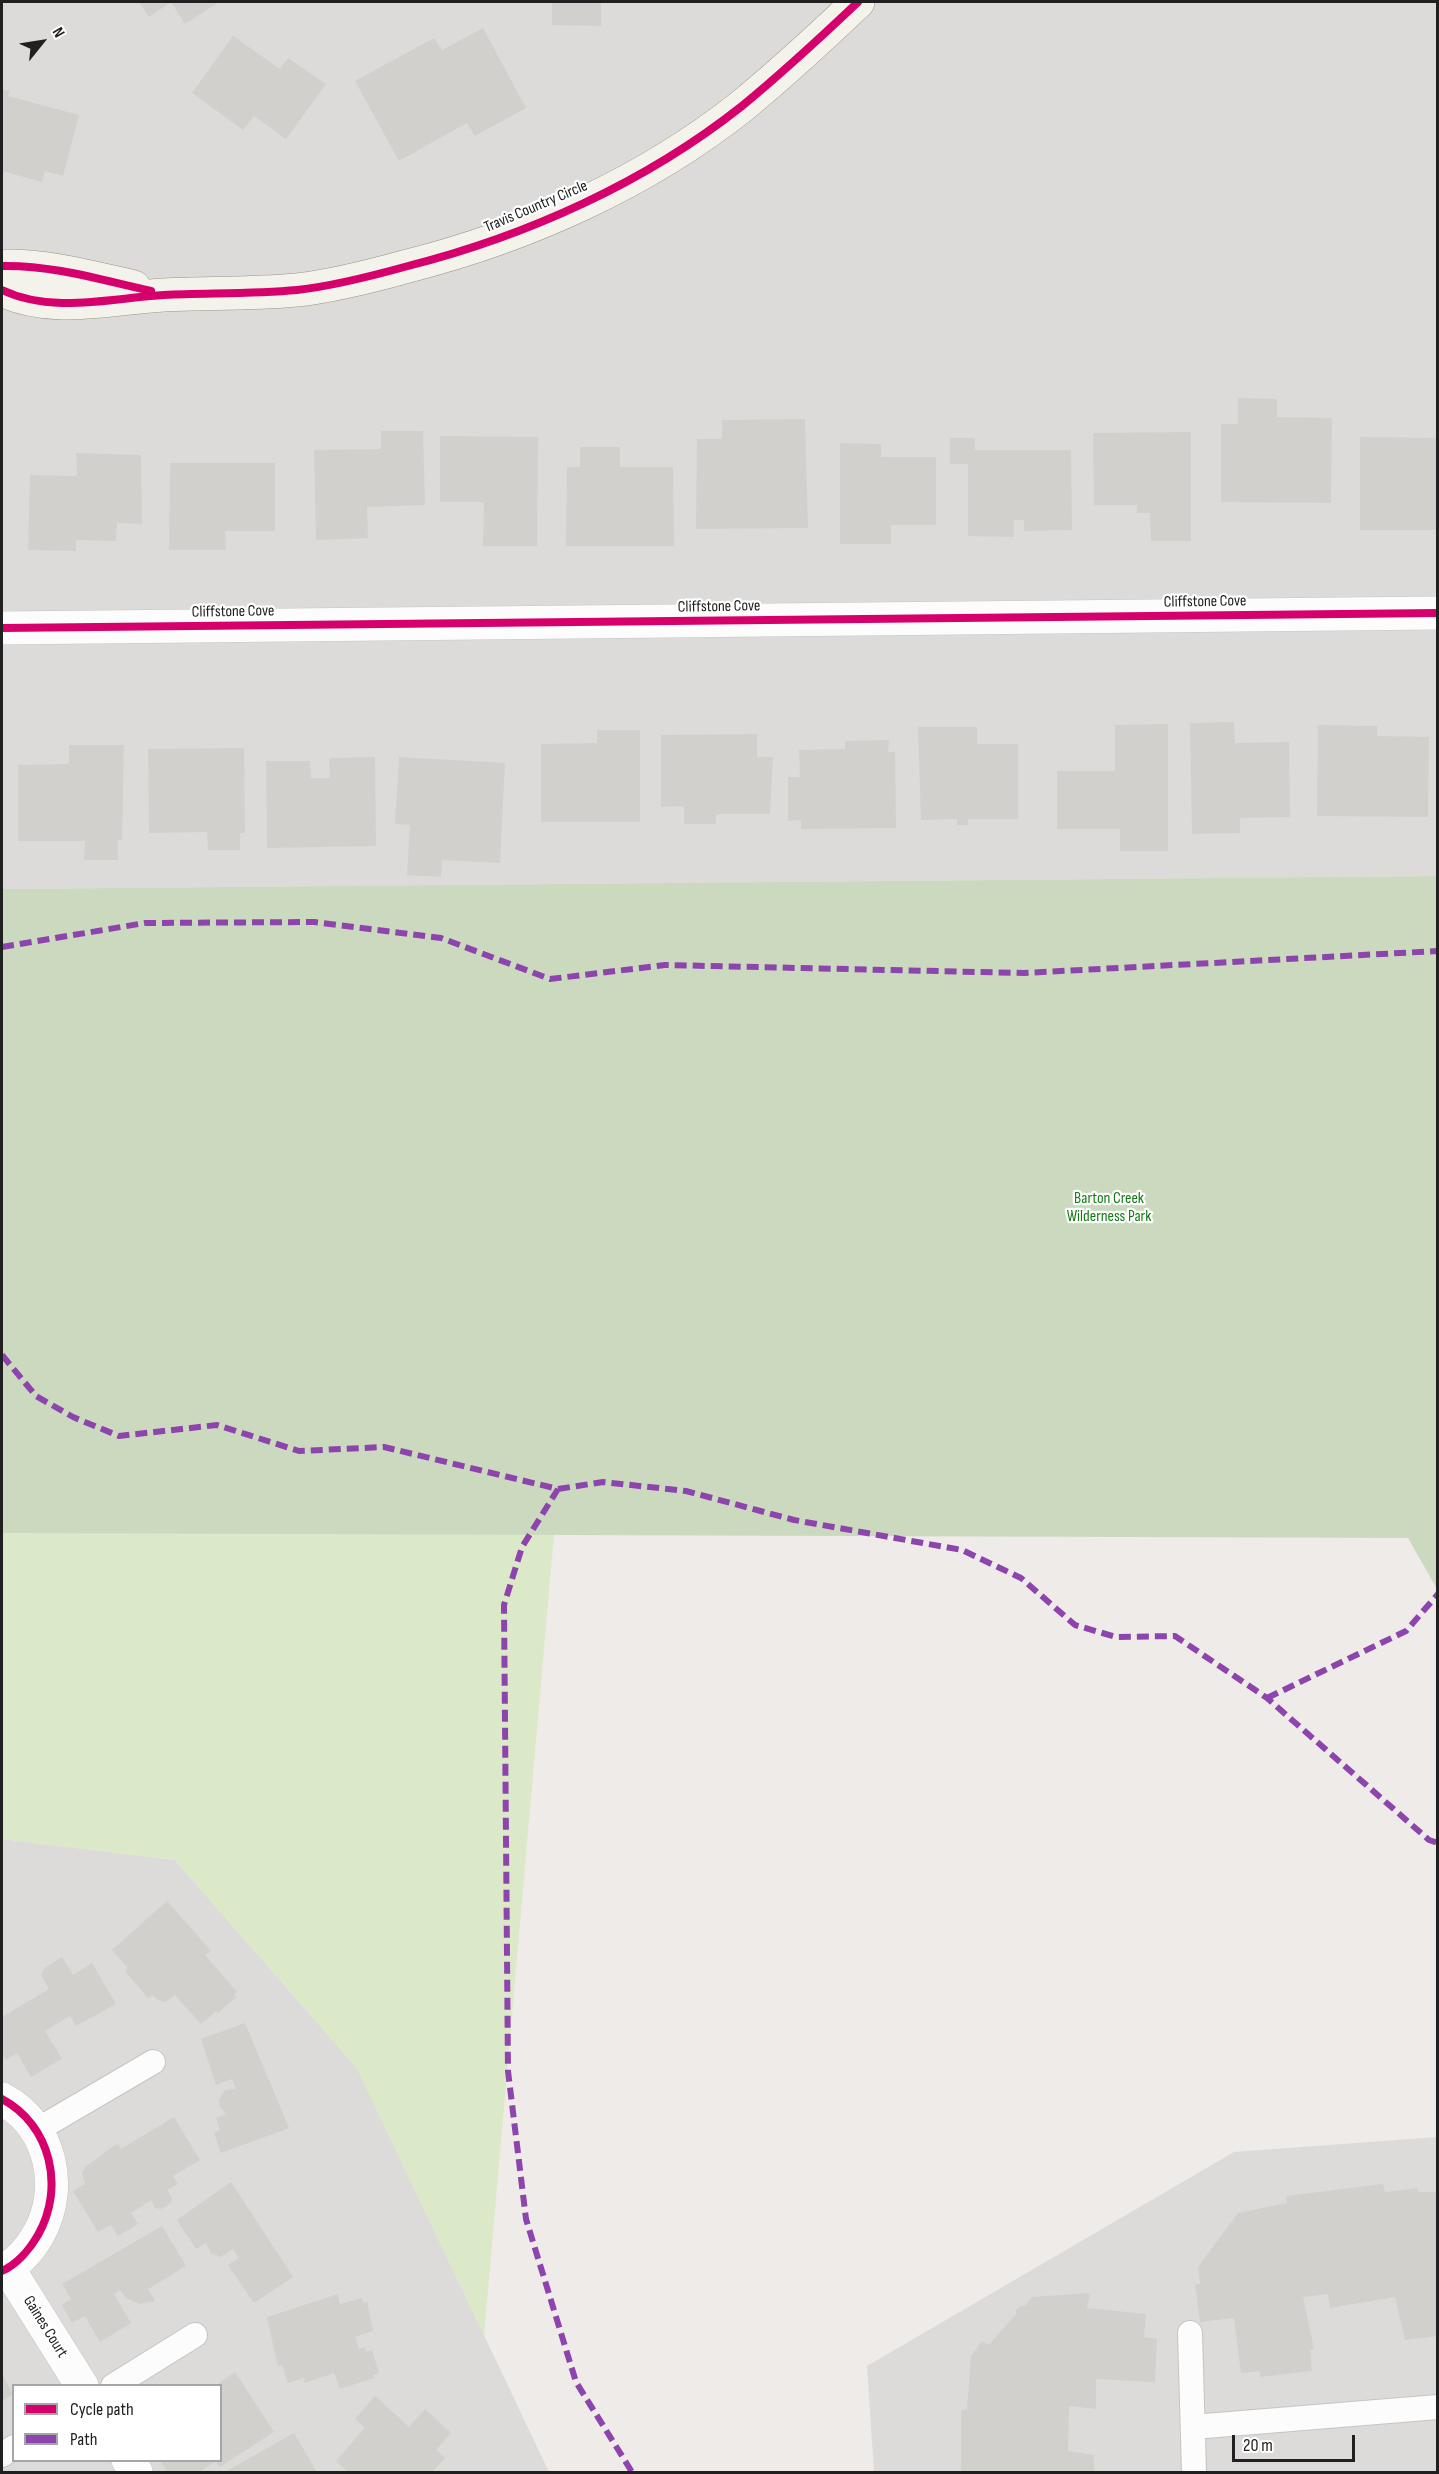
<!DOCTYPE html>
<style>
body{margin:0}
#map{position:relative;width:1439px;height:2474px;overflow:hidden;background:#eeebe8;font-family:"Sofia Sans Condensed",sans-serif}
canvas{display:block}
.frame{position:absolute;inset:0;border:3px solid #202020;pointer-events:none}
.legend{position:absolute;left:12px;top:2384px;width:210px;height:78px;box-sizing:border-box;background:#fff;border:2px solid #a6a6a6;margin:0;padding:8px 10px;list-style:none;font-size:18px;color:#202020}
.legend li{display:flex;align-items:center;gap:12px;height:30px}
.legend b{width:30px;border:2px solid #a6a6a6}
.north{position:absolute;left:12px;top:12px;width:60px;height:60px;-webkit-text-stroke:4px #fff;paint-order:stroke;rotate:60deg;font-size:16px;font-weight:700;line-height:24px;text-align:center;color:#202020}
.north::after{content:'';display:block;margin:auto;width:21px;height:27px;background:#202020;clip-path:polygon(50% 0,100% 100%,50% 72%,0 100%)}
.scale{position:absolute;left:1232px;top:2435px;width:123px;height:27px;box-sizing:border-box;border:3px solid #202020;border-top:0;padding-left:8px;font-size:18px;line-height:21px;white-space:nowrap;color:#202020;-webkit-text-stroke:4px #fff;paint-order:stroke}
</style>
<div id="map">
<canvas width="1439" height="2474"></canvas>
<div class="frame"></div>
<ul class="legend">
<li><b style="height:8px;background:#d6006c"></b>Cycle path</li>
<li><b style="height:8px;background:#8e44ad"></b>Path</li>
</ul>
<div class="north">N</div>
<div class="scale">20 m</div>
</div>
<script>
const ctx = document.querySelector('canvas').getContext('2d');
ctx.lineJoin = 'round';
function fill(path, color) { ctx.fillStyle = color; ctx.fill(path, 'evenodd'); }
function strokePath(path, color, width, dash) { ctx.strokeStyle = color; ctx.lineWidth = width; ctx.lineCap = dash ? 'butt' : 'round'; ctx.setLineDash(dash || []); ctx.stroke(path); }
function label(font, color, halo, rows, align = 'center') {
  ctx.font = font + ' "Sofia Sans Condensed",sans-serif'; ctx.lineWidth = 4.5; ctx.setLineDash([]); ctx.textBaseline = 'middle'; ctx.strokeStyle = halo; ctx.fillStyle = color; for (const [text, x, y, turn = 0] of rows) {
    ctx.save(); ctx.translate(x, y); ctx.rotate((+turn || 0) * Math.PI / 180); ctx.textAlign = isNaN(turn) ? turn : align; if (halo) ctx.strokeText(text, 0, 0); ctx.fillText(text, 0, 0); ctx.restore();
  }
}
const residential = new Path2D(`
 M2,2h1435v874l-1435,13z
 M2,1839l173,21 182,208 192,404h-547zM14,2386h206v74h-206z
 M1437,2137v335h-563l-7,-106 367,-214z`);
const grass = new Path2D(`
 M2,889l556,600 -74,847 -127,-268 -182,-208 -173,-21z`);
const forest = new Path2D(`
 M1437,876v713l-29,-51 -1406,-5v-644z`);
const building = new Path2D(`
 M139,2h80l-34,22 -14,-22 -22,15z
 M552,2h49v24l-49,-1z
 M483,28l43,80 -51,28 -8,-13 -68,38 -44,-80 79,-43 8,12z
 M233,36l47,33 8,-11 38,26 -40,55 -32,-23 -11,14 -51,-37z
 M2,89l8,2 -2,5 71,19 -16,61 -18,-5 -3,11 -40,-11z
 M1238,398l39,1v18l55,1 -1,85 -110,-1v-78h17z
 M805,419l3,109 -112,1 1,-90h25v-19z
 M381,431h42l2,74 -58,2 1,31 -52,2 -2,-90 67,-1z
 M1191,432v109h-40l-1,-28h-13v-8h-43l-1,-72z
 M440,436l98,1 -1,109h-54l1,-44h-44z
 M1360,437l78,1v92h-78z
 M950,438h25v12h96l1,80 -48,1v-11h-10v17l-46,-1v-72h-18z
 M840,443l41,1v13h55v68h-45v19h-51z
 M580,447h40v20h53l1,79h-108l1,-79h13z
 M76,453l65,2 1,69 -25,-1 -1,18 -40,-1v11l-48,-1 2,-75 47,1z
 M170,463h105v68h-50l1,19h-57z
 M1234,722l1,21 54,-1 1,75 -50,1v15l-48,1 -2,-111z
 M1168,724v127h-48v-22h-63v-58h58v-46z
 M1318,725l59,1v10l52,1 -1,80 -111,-1z
 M918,727h59v17h41v75h-50v6h-11v-6l-36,1z
 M597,730h43v92h-99v-78l56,-1z
 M757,734v23h16l-3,57h-54v10h-32v-18l-23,1v-72z
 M889,740l-1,12h7l1,76 -95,1v-9l-13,1v-44h12l-1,-27 46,-1v-8z
 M69,745h55l-2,95h-4v20h-34l1,-19h-67v-76l51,-1z
 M244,748l1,85h-5v17h-32l-1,-18 -58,1 -1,-84z
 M375,757l1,89 -109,2 -1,-87h44l1,17h19l-1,-20z
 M399,757l106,6 -5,100 -58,-3 -1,17 -34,-2 3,-50 -15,-1z
 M167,1901l44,50 -6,4 32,37 -3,2 2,3 -18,16 -2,-2 -15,13 -26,-29 -10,7 -7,-2 -5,-5 -5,3 -23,-27 3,-3 -16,-18z
 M62,1957l11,18 19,-12 24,41 -40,22 -6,-10 -25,15 17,28 -31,18 -14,-24 -11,7 -4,-7v-36l47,-28 -8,-14 4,-7z
 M245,2023l44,105 -68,25 -7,-20 6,-3 -4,-12 10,-4 -6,-7 -1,-8 6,-9 11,-1 -4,-10 -16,6 -15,-46z
 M174,2117l26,43 -27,16 5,8 -11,6 5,8 -1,5 -10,6 -6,-1 -4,-8 -20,13 7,11 -20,12 -7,-11 -13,7 -25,-41 12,-7 -3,-11 3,-6 33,-24 3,6z
 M231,2182l62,95 -39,26 -26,-38 11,-7 -6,-9 -12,8 -10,-4 -5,-10 -10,6 -19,-29z
 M1383,2184l2,8 33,-4v4h20v144l-33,4 -10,-43 -65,11 -2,-14 -25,3 11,52 -4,1 2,21 -52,6v-6l-19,2 -7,-55 -34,4 -5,-38h5l-2,-17 40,-54 49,-10 -1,-7z
 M162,2226l24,40 -38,23 7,12 -15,3 -14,-6 -6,-8 -6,4 17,29 -31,19 -15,-26 -13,7 -10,-18 9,-6 -9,-15z
 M1090,2293l-3,15 59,6 -2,23 13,2 -2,43 -59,-3v30l-27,-3 -1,45 26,4v17h-133v-62l6,-1 4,-53 11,-15 7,4 28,-32 -2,-2 7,-6 2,2 8,-10z
 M338,2294l2,10 22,-6 1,5 4,-1 6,29 -18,6 4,12 6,-2 1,5 6,-2 7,23 -6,2 1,3 -34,11 -6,-16 -29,10 -1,-5 -16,5 -6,-18 -4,1 -1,-3 -10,-46z
 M235,2372l39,60 -54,35 -4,-6 -17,11h-32l-7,-12h60v-74h-5z
 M2,2374l11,20 -11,7z
 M375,2396l34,31 16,-18 26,24 -15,17 9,8 -13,14h-84l-12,-11 29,-33 -10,-9z
 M294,2433l23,39h-92z`);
const lane = new Path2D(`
 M37,2130l116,-68
 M1190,2333l4,139
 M113,2386l82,-51
 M1193,2427l245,-20
 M2,2455l12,-8`);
const street = new Path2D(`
 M2,628l1436,-15
 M2,2099c49,26 63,89 36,136 -8,14 -21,29 -36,36
 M8,2268l74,118
 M128,2460l8,12`);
const secondary = new Path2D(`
 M2,266c45,-1 88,11 132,21
 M2,290c50,24 109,8 162,5 44,-2 89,-1 133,-5 37,-4 75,-14 111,-24 118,-30 237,-83 334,-160 40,-33 78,-68 116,-104`);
const quiet = new Path2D(`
 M2,947l143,-24 169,-1 127,16 109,41 115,-14 359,8 414,-22
 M2,1355l34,41 37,21 46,19 98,-11 82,26 85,-4 174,42 -36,58 -18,58 4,466 18,148 50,163 56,90
 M558,1489l45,-7 83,9 108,29 168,30 59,28 54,47 41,12 59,-1 92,62 162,142 9,3
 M1267,1698l139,-67 32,-37`);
const cycleway = new Path2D(`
 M2,266c51,-1 99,14 149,25
 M2,290c50,24 109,8 162,5 44,-2 89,-1 133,-5 37,-4 75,-14 111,-24 118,-30 237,-83 334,-160 40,-33 78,-68 116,-104
 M2,628l1436,-15
 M2,2099c49,26 63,89 36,136 -8,14 -21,29 -36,36`);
const streetNames = [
 ["Travis Country Circle",536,207,-23],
 ["Cliffstone Cove",1205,602,-1],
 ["Cliffstone Cove",719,607,-1],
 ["Cliffstone Cove",233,612,-1],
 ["Gaines Court",45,2327,58]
];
const parkNames = [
 ["Barton Creek",1109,1199],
 ["Wilderness Park",1109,1217]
];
fill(residential, '#dddbda');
fill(grass, '#dce9c9');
fill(forest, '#cbdabf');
fill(building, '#d2d0cd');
strokePath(lane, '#c5c4c3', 26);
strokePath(street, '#c5c4c3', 34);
strokePath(secondary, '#979681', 34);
strokePath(lane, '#fcfcfc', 24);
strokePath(street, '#fcfcfc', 33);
strokePath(secondary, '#f4f3eb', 33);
strokePath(quiet, '#8e44ad', 6, [12, 6]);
strokePath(cycleway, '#d6006c', 8);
label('16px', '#202020', '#fff', streetNames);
label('16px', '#117a13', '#fff', parkNames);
</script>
